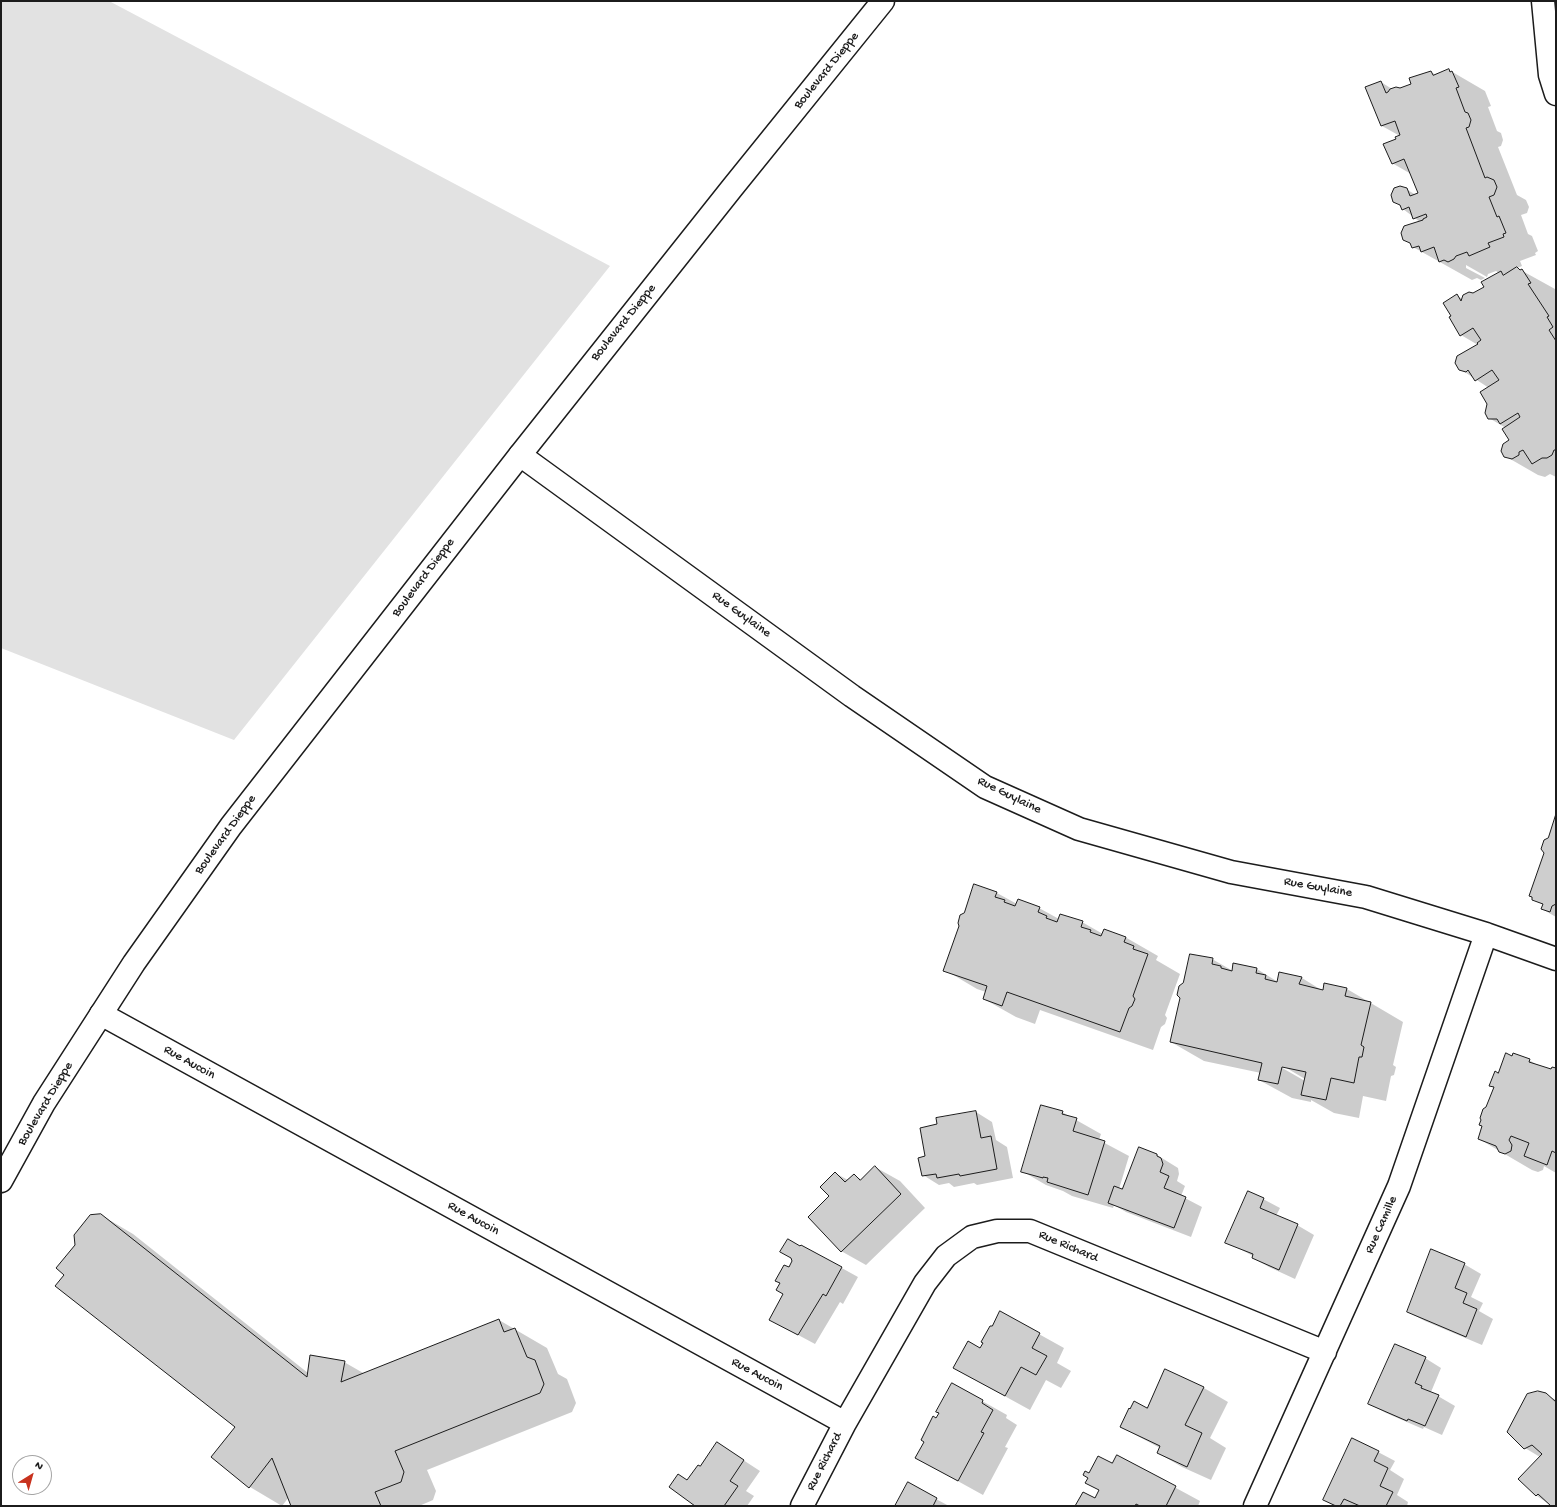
<!DOCTYPE html>
<style>
body{margin:0}
#map{position:relative;width:1557px;height:1507px;overflow:hidden;background:#fff;font-family:"Gochi Hand",sans-serif}
canvas{display:block}
.frame{position:absolute;inset:0;border:2px solid #1c1c1c;pointer-events:none}
.north{position:absolute;left:12px;top:1455px;width:40px;height:40px;box-sizing:border-box;background:#fff;border:1px solid #a4a4a4;border-radius:50%;rotate:37deg;font-size:11px;font-weight:700;line-height:16px;text-align:center;color:#1c1c1c}
.north::after{content:'';display:block;margin:auto;width:14px;height:18px;background:#c8321e;clip-path:polygon(50% 0,100% 100%,50% 72%,0 100%)}
</style>
<div id="map">
<canvas width="1557" height="1507"></canvas>
<div class="frame"></div>
<div class="north">N</div>
</div>
<script>
const ctx = document.querySelector('canvas').getContext('2d');
ctx.lineJoin = 'round';
function fill(path, color) { ctx.fillStyle = color; ctx.fill(path, 'evenodd'); }
function strokePath(path, color, width, dash) { ctx.strokeStyle = color; ctx.lineWidth = width; ctx.lineCap = dash ? 'butt' : 'round'; ctx.setLineDash(dash || []); ctx.stroke(path); }
function label(font, color, halo, rows, align = 'center') {
  ctx.font = font + ' "Gochi Hand",sans-serif'; ctx.lineWidth = 3; ctx.setLineDash([]); ctx.textBaseline = 'middle'; ctx.strokeStyle = halo; ctx.fillStyle = color; for (const [text, x, y, turn = 0] of rows) {
    ctx.save(); ctx.translate(x, y); ctx.rotate((+turn || 0) * Math.PI / 180); ctx.textAlign = isNaN(turn) ? turn : align; if (halo) ctx.strokeText(text, 0, 0); ctx.fillText(text, 0, 0); ctx.restore();
  }
}
const green = new Path2D(`
 M1,1h108l501,265 -376,474 -233,-92z`);
const shadow = new Path2D(`
 M1449,70l36,21 6,15 -3,1 9,24 4,2 2,7 -2,6 -3,1 19,48 9,5 3,7 -2,6 -6,2 7,19 4,2 6,15 -3,2 1,2 -16,6 2,5 -5,2 38,21 1,2v186l-6,-3 -5,3 -7,-2 -33,-19 5,-15 -4,-13 -17,-10v-30l-29,-19 18,-24 -17,-10 -17,-32 13,-8 5,4 11,-5 12,-7 14,-14 -3,-2 -8,3 -1,3 -21,-12v3l19,10 -4,2 -4,-2 -5,2 -59,-33 7,-25 -17,-13 3,-20 10,6 3,-1 -8,-20 -19,-11 6,-24 2,-3 -18,-10 -1,-44 11,7h8l12,-5 19,-12 5,3z
 M1556,817v100l-14,-8 2,-4 -11,-6 16,-61z
 M997,893l20,11 22,4 20,11 23,3 21,12 22,3 33,19 -2,4 24,14 -15,41 2,3 -2,6 -4,3 -8,23 -113,-40 -5,14 -19,-7 -32,-18 2,-7 -9,-3 -32,-19z
 M1212,959l21,12 1,-7 23,5 21,13 2,-9 22,5 21,13 2,-7 22,5 56,33 -10,43 3,2 -2,8 -3,1 -5,25 -23,-5 -4,22 -25,-5 -23,-13v2l-19,-4 -33,-18 2,-7 -57,-12 -33,-19zM1278,1063l27,16v2l-28,-16z
 M1513,1057l16,3 12,7 11,4 4,-2v104l-12,-7 -1,4 -5,2 -6,-2 -53,-31 8,-31 8,-20 -5,-3z
 M976,1112l16,10 4,18 11,7 6,31 -36,7 -3,-2 -20,4 -5,-4 -10,2 -16,-10 16,-50z
 M1062,1112l39,22 -2,6 30,16 -10,33 3,1 35,-35 21,13 1,6 -2,7 8,5 -4,10 21,11 -11,30 -65,-25 -12,-7 -1,3 -41,-12 -9,-5 -17,-6 -24,-14z
 M875,1167l25,14 25,27 -59,57 -25,-14 -10,-55 4,-23 13,7 6,-5 8,5z
 M1263,1199l17,9 -4,8 21,9 17,10 -19,44 -26,-12 -16,-9v-2l-26,-14z
 M101,1215l32,19 175,139 36,-11 21,12 134,-54 48,28 11,26 9,5 9,24 -4,9 -145,58 9,21 -3,9 -14,6h-127l-3,-9 -7,9 -32,-19 -14,-60 -170,-152z
 M802,1246l56,31 -15,27 -3,-2 -25,42 -28,-15 -3,-35 5,-25z
 M1464,1264l17,10 -10,23 12,6 -4,8 14,8 -11,26 -57,-24 -17,-9z
 M1001,1313l63,35 -7,15 14,8 -10,17 -15,-8 -16,30 -51,-28 2,-33z
 M1425,1358l16,10 -10,24 24,14 -13,29 -18,-8 -1,2 -37,-16 -16,-9z
 M1165,1370l39,18 24,14 -18,36 16,10 -15,32 -29,-13 -24,-14 2,-5 -39,-21 10,-17 16,-1z
 M952,1384l55,31 -1,3 11,7 -12,22 3,1 -25,47 -67,-37 21,-39z
 M1545,1394l11,6v106h-4l-15,-10 -17,-17 20,-22 -15,-9z
 M717,1443l43,28 -14,20 8,5 -7,10h-50l-9,-25 12,-14z
 M1378,1452l17,9 -5,9 14,9 -7,16 11,7 -1,4h-72l-11,-6z
 M1117,1456l83,45 -2,5h-122l20,-7 4,-9 -10,-15 23,-11z
 M936,1499l13,7h-53z`);
const building = new Path2D(`
 M1449,69l1,3 2,-1 7,16 -3,1 9,24 3,1 3,7 -2,7 -3,1 19,50 2,-1 7,3 3,7 -3,8 -5,2 8,20 2,-1 7,17 -3,1 1,3 -16,6 2,4 -21,9 -2,-4 -11,4 -2,3 -6,3 -4,-2 -5,2 -5,-15 -13,5 -2,-6 -7,2 -2,-5 -7,-3 -2,-7 3,-7 19,-6v-1l4,-2 -1,-3 -13,5 -4,-12 -7,3 -2,-5 -7,-3 -2,-7 3,-7 6,-2 7,2 3,8 8,-3 -14,-34 -12,5 -9,-20 13,-5 -1,-2 5,-2 -5,-14 -14,5 -16,-39 16,-6 5,12 2,-1 2,-3 6,-2 4,1 11,-4 -2,-6 22,-7 2,4z
 M1517,267l3,3 2,-1 9,14 -3,1 21,32 -2,1 6,10 -4,3 7,11v109h-2l-2,5 -5,3h-5l-10,6 -9,-14 -4,2v3l-7,4 -8,-2 -3,-6 2,-7 6,-4 -7,-11 18,-12 -2,-4 -18,11 -3,-5h-9l-3,-6 2,-9 -7,-12 19,-12 -7,-10 -17,11 -7,-11 -2,2 -7,-2 -4,-7 2,-7 21,-12 -1,-1 4,-3 -8,-12 -13,8 -11,-19 2,-1 -8,-13 14,-9 4,7 2,-6 6,-3 4,1 11,-6 -3,-5 20,-11 2,4z
 M1556,814v90l-4,2 -2,6 -9,-3 2,-5 -11,-4v-3l-3,-1 15,-43 -3,-4 3,-9 4,-2z
 M974,884l23,8 -2,5 10,3 -1,2 11,4 3,-7 22,8 -2,5 9,4 -1,2 11,4 3,-8 23,7 -2,6 10,3 -1,2 11,4 3,-7 22,8 -2,5 10,4 -1,3 15,5 -15,42 2,3 -3,7 -3,2 -9,24 -113,-40 -5,14 -19,-7 4,-13 -44,-15 16,-45 -1,-3 2,-8 4,-2z
 M1190,954l23,4 -1,6 9,2v2l11,3 1,-8 24,5 -1,5 10,2 -1,4 12,3 2,-10 23,5 -3,7 24,6 1,-7 23,5 -2,8 26,6 -10,43 3,2 -2,10h-3l-5,26 -23,-5 -5,22 -25,-5 5,-23 -24,-5 -4,17 -20,-4 4,-17 -92,-21 10,-44 -3,-3 2,-9 4,-3z
 M1506,1053l6,3 1,-3 17,6 -1,3 22,7 1,-2 4,1v85l-4,-2 -5,14 -23,-9 5,-13 -18,-7 -2,4 3,5 -1,6 -6,3 -6,-2 -3,-6 -18,-7 4,-13 -3,-1 2,-5 -1,-2 3,-9 3,-2 8,-20 -5,-1 6,-15 3,2z
 M1041,1105l22,6 -1,3 15,4 -4,13 32,10 -17,54 -41,-13 1,-4 -5,-1v1l-22,-6z
 M976,1111l5,27 10,-2 6,33 -37,7 -1,-2 -22,4 -1,-4 -14,2 -4,-18 7,-2 -5,-28 17,-4 -1,-6z
 M1139,1147l18,7v2l4,2 2,6 -3,8 9,4 -5,12 22,9 -12,31 -66,-25 6,-17 8,3z
 M875,1166l26,28 -60,58 -33,-35 21,-21 -9,-9 15,-15 10,10 9,-8 6,6z
 M1248,1191l16,7 -4,10 38,16 -19,46 -27,-12 1,-4 -28,-11z
 M101,1214l206,163 3,-22 35,6 -4,21 158,-63 5,13 11,-4 12,29 8,3 9,24 -4,9 -145,58 9,21 -3,10 -26,10 6,14h-90l-19,-48 -23,30 -38,-31 24,-30 -180,-141 9,-11 -8,-7 19,-23 -1,-10 16,-20z
 M788,1239l12,7 1,-1 41,22 -16,29 -3,-2 -25,41 -29,-15 14,-26 -7,-4 4,-7 -5,-2 9,-16 5,2 3,-6 -1,-3 -11,-6z
 M1431,1249l34,14 -10,25 12,5 -4,10 14,6 -11,28 -59,-25z
 M1000,1311l40,22 -8,15 15,8 -11,19 -15,-8 -16,29 -52,-28 15,-27 12,7 3,-5 -2,-1 9,-16h2z
 M1395,1344l31,13 -11,26 7,3 -1,2 18,7 -14,31 -17,-7 -1,2 -39,-17z
 M1165,1369l39,18 -19,38 17,8 -15,34 -30,-14 3,-7 -40,-19 9,-19 1,1 4,-8 13,7z
 M952,1383l31,17 -1,3 11,7 -12,22 3,1 -26,48 -43,-23 9,-16 -3,-2 12,-24 3,2 3,-5 -3,-1z
 M1538,1391l8,2 10,9v104h-5l-13,-12 -2,2 -18,-17 24,-25 -10,-9 -8,4 -17,-17 20,-38z
 M1352,1438l27,13 -5,10 14,7 -8,18 13,6 -7,14h-26l-16,-7 -4,7h-4l-13,-6z
 M717,1442l27,18 -14,21 8,5 -14,20h-29l-26,-19 9,-13 9,6 11,-15 2,1z
 M1117,1455l59,31 -10,20h-26l-4,-2 -1,2h-60l8,-14 12,6 4,-8 -14,-7 3,-5 -5,-3 2,-4 4,2 9,-17 14,7z
 M908,1482l29,16 -4,8h-38z`);
const minor = new Path2D(`
 M1543,1l7,74 6,19
 M520,455l332,241 133,91 94,42 152,43 135,25 120,37 70,25
 M101,1014l744,409
 M802,1506l43,-83 80,-140 21,-27 26,-19 25,-6h33l295,121
 M1255,1506l144,-320 87,-252`);
const secondary = new Path2D(`
 M1,1181l43,-78 90,-140 97,-137 289,-371 212,-267 151,-187`);
const streetNames = [
 ["Boulevard Dieppe",827,71,-51],
 ["Boulevard Dieppe",624,323,-51],
 ["Boulevard Dieppe",424,578,-53],
 ["Rue Guylaine",741,615,36],
 ["Rue Guylaine",1009,796,26],
 ["Boulevard Dieppe",226,835,-54],
 ["Rue Guylaine",1318,888,10],
 ["Rue Aucoin",189,1063,29],
 ["Boulevard Dieppe",46,1104,-59],
 ["Rue Aucoin",473,1219,29],
 ["Rue Camille",1382,1225,-66],
 ["Rue Richard",1068,1247,23],
 ["Rue Aucoin",757,1375,28],
 ["Rue Richard",825,1462,-63]
];
fill(green, '#e2e2e2');
fill(shadow, '#0003');
fill(building, '#cecece');
strokePath(building, '#1c1c1c', 1);
strokePath(minor, '#1c1c1c', 25);
strokePath(secondary, '#1c1c1c', 25);
strokePath(minor, '#fff', 22);
strokePath(secondary, '#fff', 22);
label('13px', '#1c1c1c', '#fff', streetNames);
</script>
